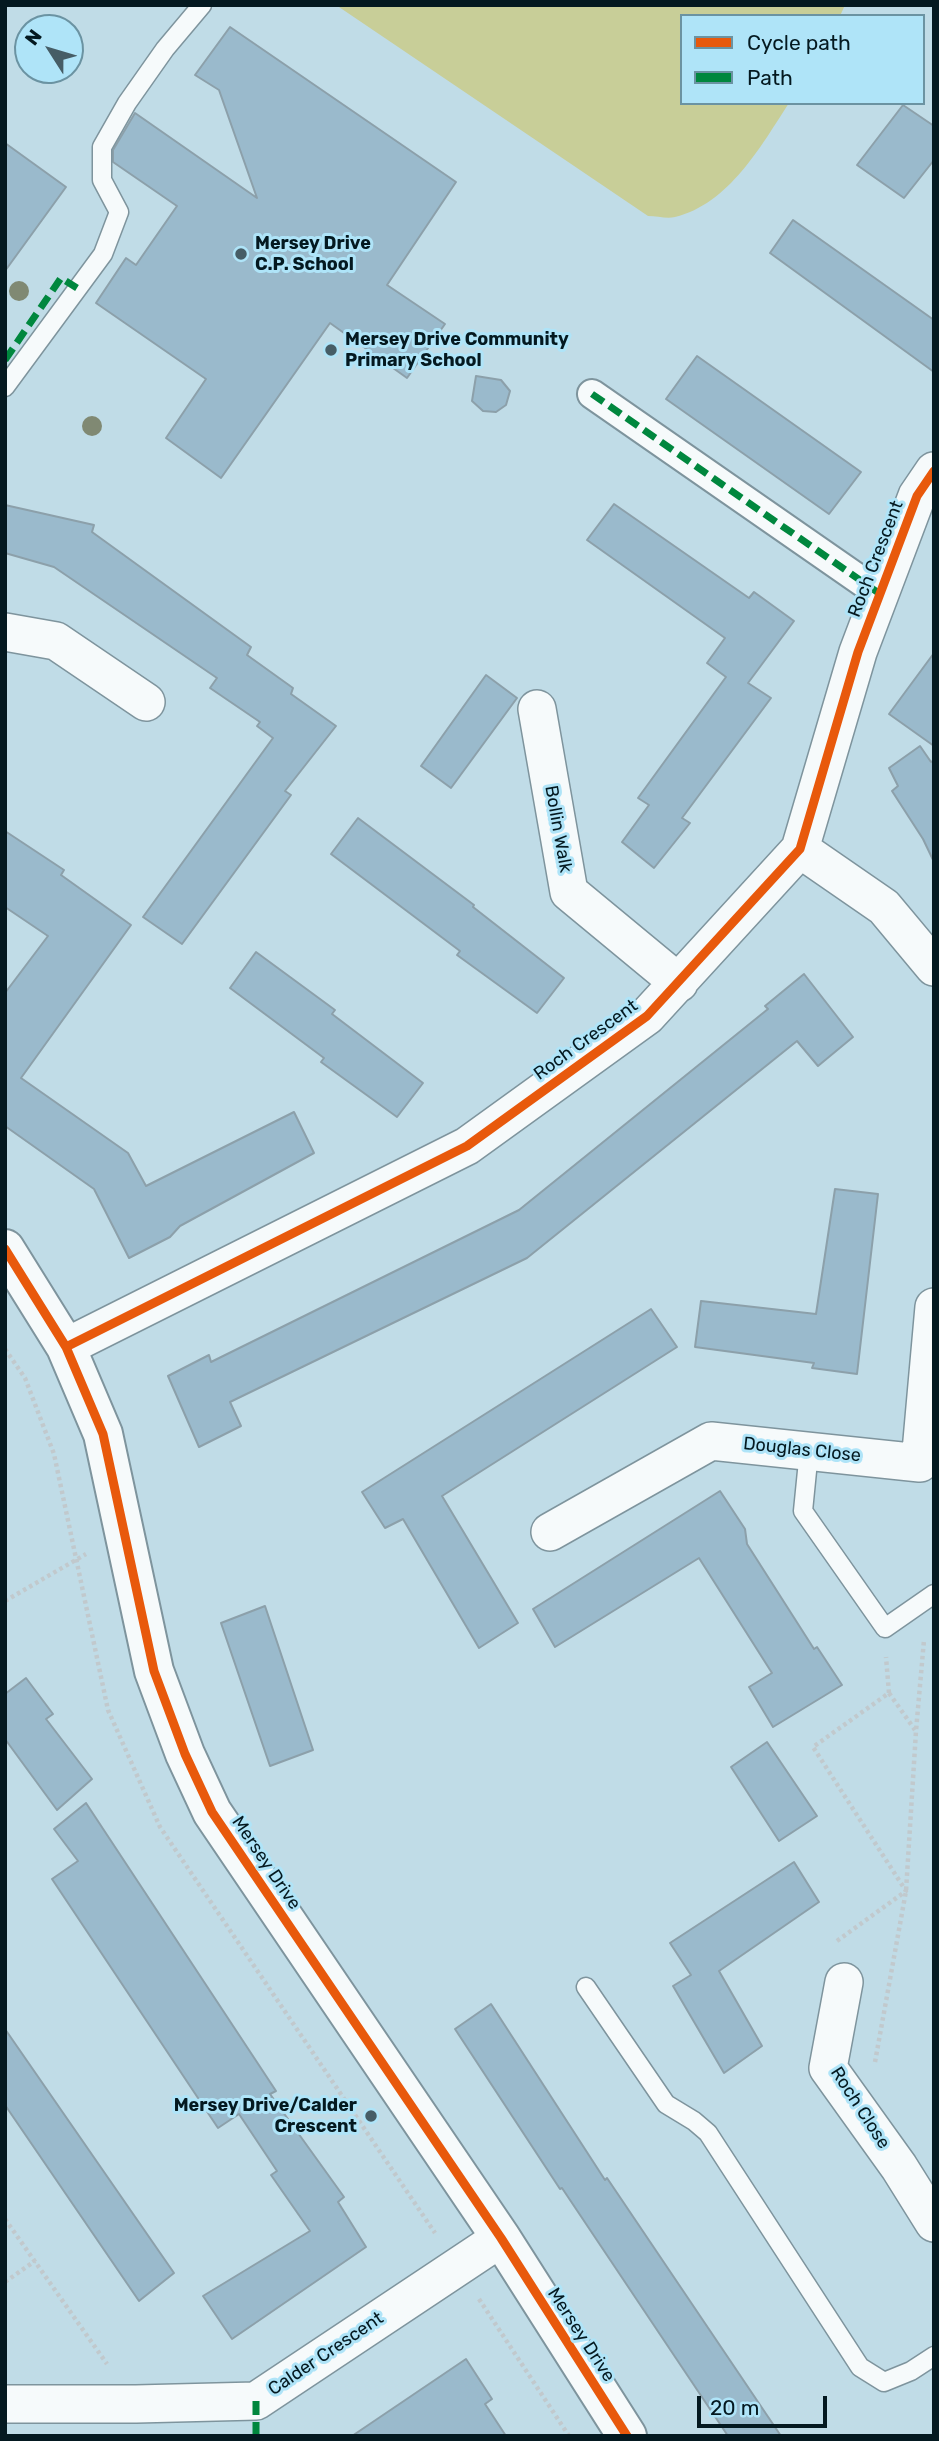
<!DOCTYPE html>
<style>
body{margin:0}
#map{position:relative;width:939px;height:2441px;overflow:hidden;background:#c0dce7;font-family:Rubik,sans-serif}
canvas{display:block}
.frame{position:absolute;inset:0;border:7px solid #041920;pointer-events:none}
.legend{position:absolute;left:680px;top:14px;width:245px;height:91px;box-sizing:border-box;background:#afe4f8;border:2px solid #6b93a2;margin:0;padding:9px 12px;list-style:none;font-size:21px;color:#041920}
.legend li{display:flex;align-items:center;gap:14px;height:35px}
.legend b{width:35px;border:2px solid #6b93a2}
.north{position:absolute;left:14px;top:14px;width:70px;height:70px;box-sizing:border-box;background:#afe4f8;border:2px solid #6b93a2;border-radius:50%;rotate:307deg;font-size:19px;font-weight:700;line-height:28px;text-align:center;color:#041920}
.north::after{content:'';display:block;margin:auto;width:24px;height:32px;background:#465d66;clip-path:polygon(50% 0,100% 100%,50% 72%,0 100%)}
.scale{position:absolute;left:697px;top:2396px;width:130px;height:32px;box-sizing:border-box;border:4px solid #041920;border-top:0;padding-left:9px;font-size:21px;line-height:24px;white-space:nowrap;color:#041920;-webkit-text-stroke:5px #afe4f8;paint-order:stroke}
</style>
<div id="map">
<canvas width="939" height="2441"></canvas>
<div class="frame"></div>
<ul class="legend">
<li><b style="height:9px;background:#e8590c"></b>Cycle path</li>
<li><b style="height:9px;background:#00873e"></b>Path</li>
</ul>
<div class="north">N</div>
<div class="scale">20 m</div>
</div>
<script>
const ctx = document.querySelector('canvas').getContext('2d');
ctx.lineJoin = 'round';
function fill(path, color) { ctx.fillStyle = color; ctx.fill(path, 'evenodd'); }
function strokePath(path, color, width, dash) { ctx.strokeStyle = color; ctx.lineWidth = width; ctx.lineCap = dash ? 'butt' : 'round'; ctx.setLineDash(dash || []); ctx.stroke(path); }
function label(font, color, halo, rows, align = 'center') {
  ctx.font = font + ' Rubik,sans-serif'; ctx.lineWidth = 6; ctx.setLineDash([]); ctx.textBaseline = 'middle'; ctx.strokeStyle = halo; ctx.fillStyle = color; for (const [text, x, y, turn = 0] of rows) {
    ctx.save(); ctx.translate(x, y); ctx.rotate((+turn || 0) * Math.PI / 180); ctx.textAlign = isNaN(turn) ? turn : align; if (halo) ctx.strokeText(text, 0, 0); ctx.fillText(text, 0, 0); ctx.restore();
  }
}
const green = new Path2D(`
 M336,5h509l-5,11h-158v87h107c-28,43 -60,101 -114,114 -8,2 -18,-1 -27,-1z`);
const building = new Path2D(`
 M230,27l226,155 -69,103 58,39 -38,54 -77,-55 -109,155 -55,-40 40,-59 -110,-76 30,-45 10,7 41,-59 -64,-44v-12l22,-37 122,85 -38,-108 -24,-15z
 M903,105l31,21v34l-30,38 -47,-33z
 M5,143l61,44 -61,84z
 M793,220l141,100v52l-164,-119z
 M697,356l164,116 -32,42 -163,-115z
 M476,376l25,4 9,11 -4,14 -10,7 -13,-1 -11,-10z
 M614,504l135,94 5,-6 40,29 -46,62 23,15 -89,120 8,5 -36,45 -32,-26 27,-37 -11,-7 88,-121 -19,-14 18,-25 -138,-98z
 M5,505l89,20 -2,7 159,115 -4,8 46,33 -2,6 45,32 -51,65 6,4 -109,149 -39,-27 130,-179 -16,-12 3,-4 -50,-34 7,-10 -163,-111 -49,-14z
 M934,653v93l-45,-32z
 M486,675l31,23 -66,90 -30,-22z
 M920,746l11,16 3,-2v102l-11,-23 -31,-48 6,-5 -9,-18z
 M358,818l116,87 -1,2 91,71 -27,35 -80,-58 3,-4 -129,-97z
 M5,831l59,39 -3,5 70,50 -110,153 107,75 18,33 148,-74 20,41 -134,73 -10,11 -41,21 -35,-69 -89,-63v-133l43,-57 -43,-29z
 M256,952l79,58 -3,4 91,69 -26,34 -76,-55 3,-4 -94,-70z
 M804,974l49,63 -35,29 -21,-25 -270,217 -297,144 11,24 -42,21 -31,-71 41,-21 2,7 308,-152 249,-201 -3,-3z
 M835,1189l43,5 -21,180 -45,-6 2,-5 -119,-16 6,-46 115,13z
 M651,1309l26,38 -235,149 76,127 -39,25 -76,-129 -18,9 -23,-36z
 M720,1491l25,38 2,15 67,105 3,-2 25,38 -69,42 -24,-40 23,-14 -73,-115 -144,89 -22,-38z
 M265,1606l48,144 -43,16 -49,-143z
 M26,1678l27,36 -7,5 46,60 -35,31 -52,-71v-45z
 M767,1742l50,74 -38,25 -48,-74z
 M86,1803l190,288 -6,3 74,103 -6,5 28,45 -134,92 -29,-43 107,-65 -39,-56 6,-4 -38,-57 -21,14 -166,-249 26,-18 -24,-32z
 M794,1862l25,40 -100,69 43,75 -38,27 -51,-87 18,-11 -21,-32z
 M491,2004l114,176 2,-2 174,258h-53l-166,-248 -2,1 -105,-160z
 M5,2029l169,244 -35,28 -134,-196z
 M466,2359l26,40 -7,5 21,32h-154z`);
const path = new Path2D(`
 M5,1349l20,29 29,76 54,256 52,117 275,406
 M5,1601l81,-47
 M889,1693l26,37
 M837,1941l69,-50 -93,-144 76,-54 -3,-36
 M875,2062l31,-171 10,-160 8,-91
 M5,2219l102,145
 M5,2282l30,-21
 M479,2299l90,137`);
const service = new Path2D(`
 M5,387l98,-133 16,-42 -17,-32v-33l25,-44 38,-54 37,-44
 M809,1451l-6,60 82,117 49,-34
 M586,1987l80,117 28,17 14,12 152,234 24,15 27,-11 23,-15`);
const pedestrian = new Path2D(`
 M592,394l288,200`);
const minor = new Path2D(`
 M5,632l51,9 90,61
 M537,709l32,183 110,91
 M800,849l84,58 50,60
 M66,1347l401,-201 180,-130 153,-167 58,-197 59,-156 17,-25
 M550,1532l161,-91 209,22 14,-156
 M844,1982l-16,86 71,99 35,56
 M5,2404h131l120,-3 245,-163`);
const tertiary = new Path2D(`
 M5,1249l61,98 37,87 51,237 31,83 27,58 289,426 126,198`);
const quiet = new Path2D(`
 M5,360l56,-82 16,10
 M592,394l288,200
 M256,2401v35`);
const cycleway = new Path2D(`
 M5,1249l61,98 37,87 51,237 31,83 27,58 289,426 126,198
 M66,1347l401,-201 180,-130 153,-167 58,-197 59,-156 17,-25`);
const trees = [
 [19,291],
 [92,426]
];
const markers = [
 [241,254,7,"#465d66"],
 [331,350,7,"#465d66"],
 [371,2116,7,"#465d66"]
];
const poiNames = [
 ["Mersey Drive",255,244],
 ["C.P. School",255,265],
 ["Mersey Drive Community",345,340],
 ["Primary School",345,361],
 ["Mersey Drive/Calder",357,2106,"right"],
 ["Crescent",357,2127,"right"]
];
const streetNames = [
 ["Roch Crescent",876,559,-69],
 ["Bollin Walk",558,829,80],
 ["Roch Crescent",586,1040,-36],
 ["Douglas Close",802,1450,6],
 ["Mersey Drive",266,1863,56],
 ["Roch Close",860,2108,57],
 ["Mersey Drive",581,2335,57],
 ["Calder Crescent",326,2354,-34]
];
fill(green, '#c8ce98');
fill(building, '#9abacc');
strokePath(building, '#8ca0aa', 2);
strokePath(service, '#7e949d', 21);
strokePath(pedestrian, '#7e949d', 32);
strokePath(minor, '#7e949d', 40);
strokePath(tertiary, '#7e949d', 42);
strokePath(path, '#c1c9cd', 4.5, [3.5, 3.5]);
strokePath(service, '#f6fafb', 18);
strokePath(pedestrian, '#f6fafb', 28);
strokePath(minor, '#f6fafb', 37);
strokePath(tertiary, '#f6fafb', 38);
strokePath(quiet, '#00873e', 7, [14, 7]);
strokePath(cycleway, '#e8590c', 9);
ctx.fillStyle = '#808973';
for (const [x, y] of trees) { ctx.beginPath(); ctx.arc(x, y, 10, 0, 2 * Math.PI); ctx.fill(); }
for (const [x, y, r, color] of markers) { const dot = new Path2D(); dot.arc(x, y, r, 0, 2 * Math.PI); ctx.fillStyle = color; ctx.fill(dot); strokePath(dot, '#afe4f8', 2.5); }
label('bold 18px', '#041920', '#afe4f8', poiNames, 'left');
label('18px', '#041920', '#afe4f8', streetNames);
</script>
